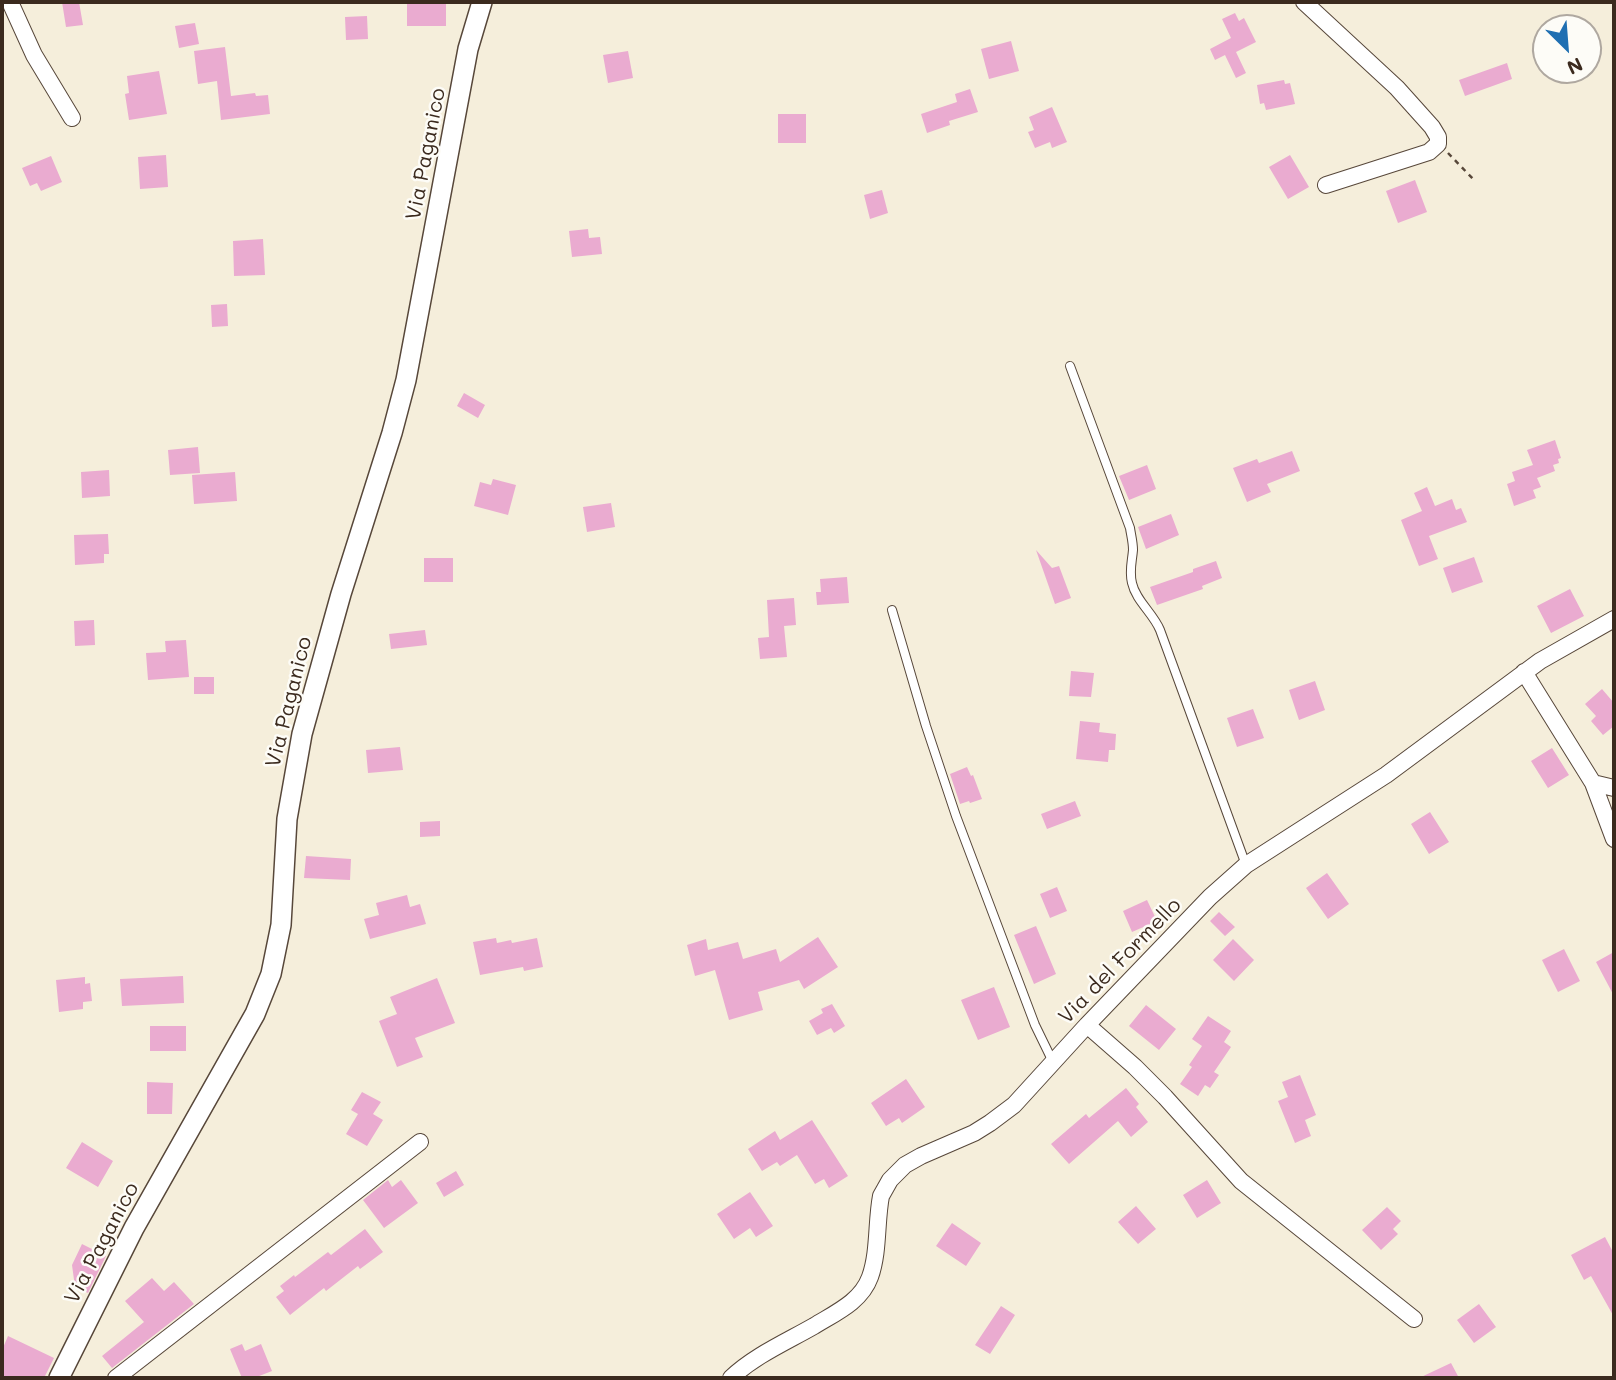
<!DOCTYPE html>
<style>
body{margin:0}
#map{position:relative;width:1616px;height:1380px;overflow:hidden;background:#f5eedb;font-family:Mali,sans-serif}
canvas{display:block}
.frame{position:absolute;inset:0;border:4px solid #3b2a1e;pointer-events:none}
.north{position:absolute;left:1532px;top:14px;width:70px;height:70px;box-sizing:border-box;background:#fdfcf7;border:2px solid #afa8a0;border-radius:50%;rotate:155deg;font-size:19px;font-weight:700;line-height:28px;text-align:center;color:#3b2a1e}
.north::after{content:'';display:block;margin:auto;width:24px;height:32px;background:#1f6fb2;clip-path:polygon(50% 0,100% 100%,50% 72%,0 100%)}
</style>
<div id="map">
<canvas width="1616" height="1380"></canvas>
<div class="frame"></div>
<div class="north">N</div>
</div>
<script>
const ctx = document.querySelector('canvas').getContext('2d');
ctx.lineJoin = 'round';
function fill(path, color) { ctx.fillStyle = color; ctx.fill(path, 'evenodd'); }
function strokePath(path, color, width, dash) { ctx.strokeStyle = color; ctx.lineWidth = width; ctx.lineCap = dash ? 'butt' : 'round'; ctx.setLineDash(dash || []); ctx.stroke(path); }
function label(font, color, halo, rows, align = 'center') {
  ctx.font = font + ' Mali,sans-serif'; ctx.lineWidth = 5; ctx.setLineDash([]); ctx.textBaseline = 'middle'; ctx.strokeStyle = halo; ctx.fillStyle = color; for (const [text, x, y, turn = 0] of rows) {
    ctx.save(); ctx.translate(x, y); ctx.rotate((+turn || 0) * Math.PI / 180); ctx.textAlign = isNaN(turn) ? turn : align; if (halo) ctx.strokeText(text, 0, 0); ctx.fillText(text, 0, 0); ctx.restore();
  }
}
const building = new Path2D(`
 M62,2h17l4,23 -17,2z
 M407,2h39v24h-39z
 M1235,13l4,8 5,-3 12,24 -20,10 10,21 -10,5 -11,-23 -10,5 -5,-11 21,-11 -9,-19z
 M367,16l1,23 -22,1 -1,-23z
 M195,23l4,21 -20,4 -4,-22z
 M1011,41l8,30 -30,8 -8,-30z
 M225,47l6,49 24,-3 1,3 12,-1 2,19 -49,6 -4,-39 -19,3 -4,-33z
 M628,51l5,27 -25,5 -5,-28z
 M1507,63l5,16 -47,17 -6,-16z
 M159,71l8,43 -38,6 -4,-26 4,-1 -2,-17z
 M1284,80l1,4 5,-1 5,21 -29,6 -2,-7 -4,1 -3,-19z
 M970,89l8,23 -29,9 1,4 -23,8 -6,-19 36,-12 -2,-8z
 M1052,107l15,35 -15,6 -2,-6 -15,6 -7,-16 6,-2 -5,-13z
 M778,114h28v29h-28z
 M166,155l2,32 -28,2 -2,-32z
 M1290,155l19,32 -21,12 -19,-32z
 M51,156l11,26 -21,9 -4,-8 -7,3 -8,-18z
 M1415,180l12,32 -29,11 -12,-32z
 M882,190l6,23 -18,6 -6,-24z
 M588,229l1,9 11,-1 2,17 -30,3 -3,-26z
 M263,239l2,36 -31,1 -1,-35z
 M227,304l1,22 -16,1 -1,-22z
 M464,393l21,12 -7,13 -21,-12z
 M1555,440l6,18 -3,1 1,4 -6,2 2,6 -18,7 4,9 -8,3 3,8 -22,8 -7,-22 8,-3 -3,-9 21,-7 -6,-15z
 M198,447l2,26 -30,2 -2,-25z
 M1292,451l8,20 -33,13 4,8 -24,10 -14,-34 24,-9 2,4z
 M1147,465l9,24 -27,11 -10,-24z
 M109,470l1,26 -28,2 -1,-26z
 M235,472l2,29 -43,3 -2,-29z
 M493,479l23,6 -8,30 -34,-9 6,-24 11,3z
 M1427,487l8,19 17,-7 4,11 5,-2 6,14 -38,14 9,23 -19,7 -18,-46 21,-9 -8,-18z
 M611,503l4,24 -28,5 -4,-25z
 M1171,514l8,21 -33,14 -8,-22z
 M108,534l1,20h-5v9l-29,2 -1,-30z
 M1036,550l16,18 7,-2 12,32 -16,6z
 M1474,557l9,25 -31,11 -9,-25z
 M424,558h29v24h-29z
 M1216,561l6,17 -20,8 1,3 -46,16 -7,-18 43,-15v-3z
 M847,577l2,26 -32,2 -1,-13h5l-1,-13z
 M1570,589l14,27 -33,17 -14,-27z
 M794,598l2,27 -12,1 3,31 -27,2 -2,-21 11,-1 -2,-37z
 M94,620l1,25 -20,1 -1,-25z
 M425,630l2,15 -36,4 -2,-15z
 M186,640l3,37 -41,3 -2,-27 20,-1 -1,-11z
 M1071,671l23,2 -3,24 -22,-1z
 M194,677h20v17h-20z
 M1315,681l10,29 -26,10 -10,-30z
 M1602,689l12,14v23l-11,9 -12,-14 5,-5 -11,-12z
 M1253,709l11,29 -27,9 -10,-29z
 M1080,721l20,2 -1,9 17,2 -1,16h-6l-1,12 -32,-3z
 M400,747l3,23 -35,3 -2,-23z
 M1552,748l17,27 -21,13 -17,-27z
 M967,767l4,9 2,-1 9,24 -12,4 -1,-2 -9,3 -10,-30z
 M1075,801l6,15 -34,13 -6,-15z
 M1430,812l19,30 -20,12 -18,-30z
 M440,821v15l-20,1v-15z
 M306,856l45,3 -1,21 -46,-2z
 M1327,873l22,31 -21,15 -22,-31z
 M1057,887l10,24 -17,7 -10,-24z
 M407,895l3,12 10,-3 6,20 -56,15 -6,-20 15,-4 -3,-12z
 M1147,900l10,21 -25,11 -9,-21z
 M1219,912l16,15 -10,9 -15,-15z
 M1036,926l20,48 -22,10 -20,-49z
 M818,937l20,30 -34,22 -5,-9 -41,12 5,18 -34,10 -14,-50 -20,6 -8,-31 19,-6 2,11 30,-8 5,17 33,-10 4,13z
 M496,938l1,5 14,-3 1,3 25,-5 6,29 -19,4 -1,-4 -43,8 -7,-33z
 M1233,939l21,21 -20,21 -21,-21z
 M1564,949l16,32 -22,11 -16,-32z
 M1614,952v44l-18,-34z
 M183,976l1,27 -62,3 -2,-27z
 M85,977v7l5,-1 2,18 -9,1v7l-24,3 -3,-32z
 M437,978l18,45 -40,15 8,19 -26,10 -18,-46 18,-7 -7,-17z
 M994,987l16,40 -32,13 -17,-40z
 M832,1004l13,22 -11,7 -3,-5 -14,7 -8,-14 14,-8 -2,-4z
 M1146,1005l30,24 -17,21 -30,-24z
 M1208,1016l23,15 -7,11 7,5 -17,25 5,3 -9,13 -5,-3 -7,11 -18,-12 12,-17 -3,-2 13,-19 -10,-7z
 M150,1026h36v25h-36z
 M1300,1075l16,40 -11,5 6,16 -16,7 -17,-42 10,-4 -6,-15z
 M906,1079l19,28 -23,16 -3,-5 -13,8 -15,-23z
 M147,1082l26,1 -1,31h-25z
 M1126,1088l13,16 -3,3 12,15 -17,15 -13,-16 -49,43 -18,-20 35,-30 3,4z
 M362,1092l19,10 -8,12 10,6 -16,26 -21,-12 12,-20 -7,-4z
 M812,1120l36,56 -19,12 -5,-9 -9,5 -18,-29 -17,11 -3,-4 -15,9 -14,-22 27,-18 5,9z
 M82,1142l31,19 -15,26 -32,-19z
 M456,1171l8,14 -20,12 -8,-14z
 M388,1180l4,7 9,-7 17,23 -34,25 -21,-28z
 M1207,1180l14,23 -24,15 -14,-23z
 M750,1192l23,34 -17,11 -6,-9 -16,11 -17,-25z
 M1136,1206l20,23 -18,15 -20,-22z
 M1387,1207l14,14 -8,8 5,5 -17,16 -19,-20z
 M952,1223l29,20 -15,23 -30,-20z
 M365,1229l18,23 -23,17 -2,-3 -32,25 -2,-3 -34,27 -14,-18 8,-6 -4,-5 14,-11 1,2 33,-25 3,3z
 M1605,1237l9,17v63l-23,-41 -7,4 -13,-25z
 M82,1244l24,12 -18,37 -13,-6 -3,-22z
 M152,1278l12,13 10,-9 20,22 -82,64 -10,-12 42,-34 -19,-21z
 M1479,1304l17,23 -22,16 -17,-23z
 M1001,1306l14,9 -25,39 -15,-9z
 M8,1336l46,22 -10,20h-42v-28z
 M242,1344l3,7 16,-7 11,27 -18,7h-12l-12,-29z
 M1451,1363l8,15h-40z`);
const path = new Path2D(`
 M1448,153l27,28`);
const service = new Path2D(`
 M1070,366l60,162c1,7 3,14 3,22 -1,12 -4,21 -1,33 4,18 21,30 28,47l86,235
 M892,610l34,116 30,90 79,209 18,37`);
const minor = new Path2D(`
 M10,2l24,53 38,63
 M1304,2l93,86 35,39 6,10v7l-9,8 -103,33
 M1524,672l69,111 21,56
 M1593,783l21,5
 M1087,1025l48,42 30,30 76,84 173,138
 M116,1378l304,-236
 M731,1378c23,-22 55,-36 83,-52 21,-13 47,-24 56,-49 9,-25 6,-55 11,-81l9,-16 15,-15 16,-9 53,-23 16,-10 24,-18 73,-80 123,-128 36,-32 140,-90 154,-114 74,-42`);
const tertiary = new Path2D(`
 M59,1378l75,-150 121,-214 16,-40 10,-49 6,-106 15,-85 39,-140 51,-161 14,-53 62,-331 14,-47`);
const streetNames = [
 ["Via Paganico",426,154,-79],
 ["Via Paganico",289,702,-76],
 ["Via del Formello",1120,961,-46],
 ["Via Paganico",102,1243,-62]
];
fill(building, '#eaabd0');
strokePath(service, '#57473a', 10);
strokePath(minor, '#57473a', 18);
strokePath(tertiary, '#57473a', 22);
strokePath(path, '#57473a', 2.5, [5, 5]);
strokePath(service, '#fff', 8);
strokePath(minor, '#fff', 16);
strokePath(tertiary, '#fff', 19);
label('21px', '#3b2a1e', '#fdfcf7', streetNames);
</script>
